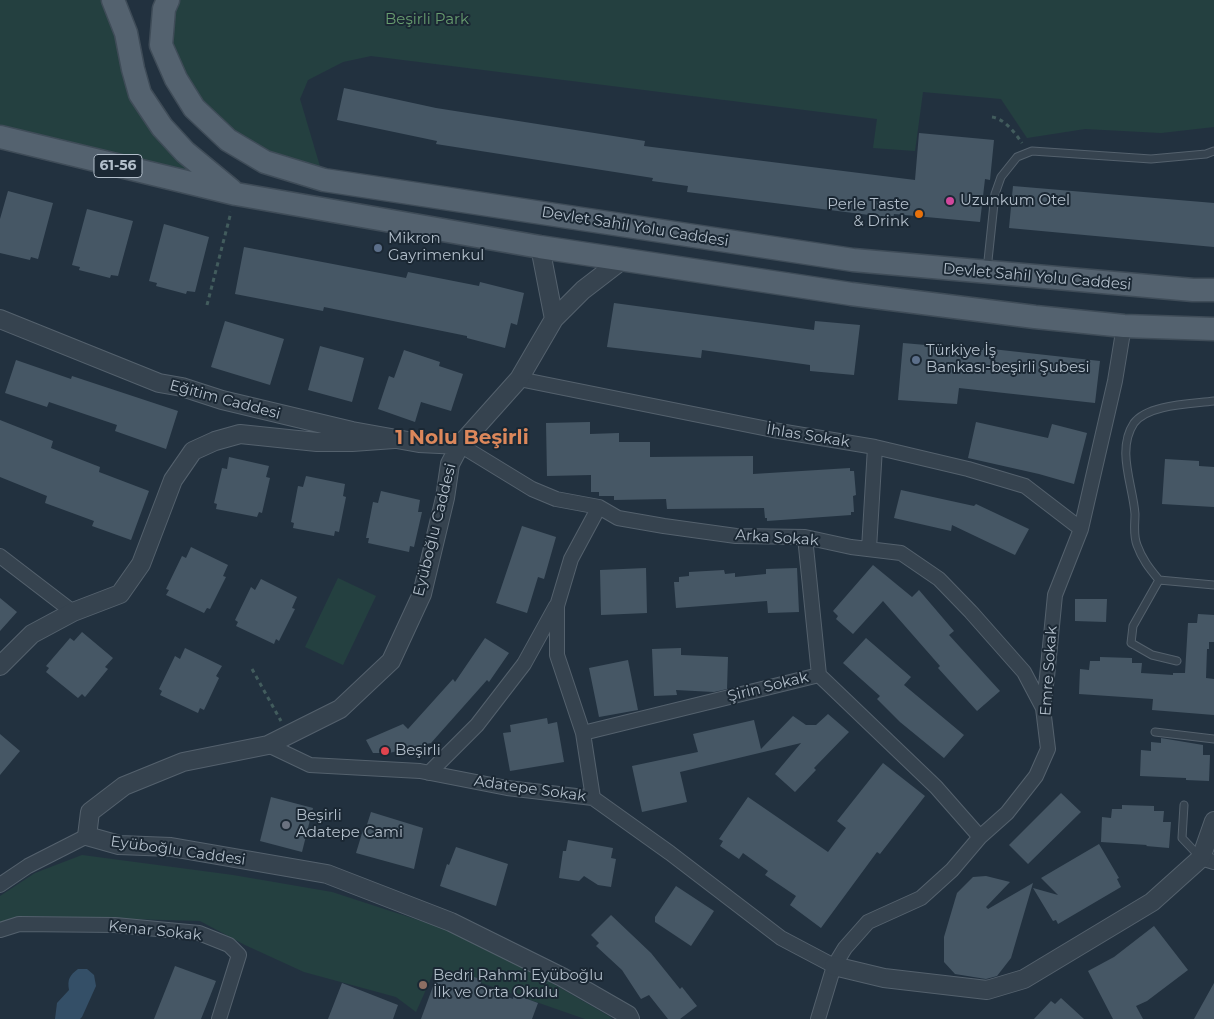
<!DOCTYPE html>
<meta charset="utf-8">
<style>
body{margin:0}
canvas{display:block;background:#22313f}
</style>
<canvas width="1214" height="1019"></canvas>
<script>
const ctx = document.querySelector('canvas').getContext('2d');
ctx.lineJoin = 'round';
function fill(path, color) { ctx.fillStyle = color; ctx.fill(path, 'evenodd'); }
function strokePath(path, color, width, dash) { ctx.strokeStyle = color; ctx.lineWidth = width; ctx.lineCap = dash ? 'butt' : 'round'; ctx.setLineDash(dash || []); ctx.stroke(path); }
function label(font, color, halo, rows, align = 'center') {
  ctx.font = font + ' Montserrat,sans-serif'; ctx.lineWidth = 4; ctx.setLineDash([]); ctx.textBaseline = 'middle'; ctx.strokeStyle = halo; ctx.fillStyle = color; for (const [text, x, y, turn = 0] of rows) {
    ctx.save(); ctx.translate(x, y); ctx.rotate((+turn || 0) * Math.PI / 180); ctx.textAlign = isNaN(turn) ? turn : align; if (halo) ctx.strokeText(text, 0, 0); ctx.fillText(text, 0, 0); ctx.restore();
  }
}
const green = new Path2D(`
 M0,0h113l20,69 76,103 -21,15 -188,-50z
 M168,0h1046v127l-53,6 -76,-4 -58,9 -26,-39 -78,-7 -8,59 -42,-3 4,-29 -506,-63 -28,6 -35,18 -8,19 24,81 -96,-40 -52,-61z
 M338,578l38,18 -33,69 -38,-18z
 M82,855l151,20 99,17 123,40 88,46 66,38 3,3h-27l-149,-52 -20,45 -20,-15 -92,-25 -59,-27 -45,-24 -174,-5 -26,6v-26l35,-23z`);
const water = new Path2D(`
 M78,969h9l7,6 2,11 -14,31 -2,2h-25l2,-16 12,-13c-2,-11 1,-15 9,-21z`);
const building = new Path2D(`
 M344,88l92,20 209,33 -1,5 271,34 4,-47 75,7 -4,40 -5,-1 -5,43 -86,-8 -1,4 -206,-26 1,-6 -36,-5 1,-3 -217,-34 1,-3 -100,-21z
 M1013,186l201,17v44l-205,-19z
 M8,191l45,12 -15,56 -7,-2 -1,3 -30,-7v-34z
 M87,209l46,12 -15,55 -7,-1 -1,3 -31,-8 1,-3 -8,-2z
 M164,224l45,13 -14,55 -8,-1 -1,3 -30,-8 1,-3 -8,-2z
 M244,247l162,31 2,-6 71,14 1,-4 44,11 -7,32 -6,-2 -6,25 -38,-10v-2l-143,-29 -1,4 -88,-17z
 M614,303l200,27 1,-9 45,4 -6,50 -44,-4v-6l-108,-15 -1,8 -94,-11z
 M225,321l59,18 -14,46 -59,-18z
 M903,343l80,7v-2l117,13 -5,42 -136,-15 -2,16 -59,-4z
 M320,346l44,12 -12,44 -44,-12z
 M404,350l36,12 -1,4 24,8 -12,37 -30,-9 -6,20 -37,-13 11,-33 5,2z
 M16,360l55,19 1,-3 106,35 -12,38 -51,-18 2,-6 -68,-23 -2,5 -42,-14z
 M0,420l53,21 -2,7 49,19 -1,5 50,19 -18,49 -39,-14 2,-5 -49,-18 2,-7 -47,-19z
 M590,422v12l29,-1v9h31v15l103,-1v18l97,-6v3h4l2,24 -3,1 1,16h-3v3l-84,6v-3h-2l-1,-10 -97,1 -1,-10 -52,1v-4h-15v-4h-8v-17l-44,1 -1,-53z
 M976,422l72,16 4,-14 35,9 -13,51 -35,-10 -71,-16z
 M229,457l40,9 -3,11 4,1 -8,35 -3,-1 -2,5 -41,-8 1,-5 -3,-1 8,-35 5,1z
 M1165,459l34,2v5l15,1v40l-52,-3z
 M306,476l39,8 -2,12 3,1 -7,35 -4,-1 -1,5 -41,-8 1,-5 -3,-1 7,-36 5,1z
 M901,490l73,16 2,-2 53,25 -14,26 -63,-30 -1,6 -57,-13z
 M381,491l39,9 -2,12h4l-8,35 -4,-1 -1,6 -41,-9 1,-5h-3l7,-36 5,1z
 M522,526l34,11 -12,42 -6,-2 -11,36 -31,-10z
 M191,547l37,18 -5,11 3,1 -16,32 -3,-1 -3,5 -38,-18 3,-5 -3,-1 16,-33 4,2z
 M873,565l39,32 7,-7 35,41 -5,4 51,56 -23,20 -39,-43 2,-2 -57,-65 -30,33 -17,-15 2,-3 -5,-5z
 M646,568l1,45 -46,2 -1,-45z
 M797,568l2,44 -31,1 -1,-12 -91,7 -2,-26h5v-5l10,-1v-4l35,-2 1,4 10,-1v4l31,-3v-5z
 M261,579l36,18 -5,11 3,1 -16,32 -3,-2 -2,5 -38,-18 2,-4 -3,-2 16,-33 4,3z
 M0,598l17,14 -17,19z
 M1075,599h32l-1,23 -31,-1z
 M1198,614l16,1v27h-5v7h-2l-1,29 8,1v36l-62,-5 1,-11 -74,-5 1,-25 9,1 1,-9h10v-4l32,1v5h10l-1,10 32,2v-2h12l3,-50h9z
 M82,632l31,26 -8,9 3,2 -23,28 -3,-3 -4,4 -32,-26 3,-4 -3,-2 24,-28 4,3z
 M485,638l24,15 -20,29 -2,-2 -56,63 -42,10h-16l-7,-13 37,-16 5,5 45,-50 2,3z
 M866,638l45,39 -7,8 60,50 -20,23 -44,-36 -23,-23 3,-3 -37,-33z
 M185,648l37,18 -6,10 3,2 -15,32 -4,-2 -2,5 -38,-18 2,-4 -3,-2 16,-33 5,3z
 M681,648v7l47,2 -1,32 -13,3 -38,-2 1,5 -23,1 -2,-47z
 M628,660l10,50 -39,7 -10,-49z
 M828,714l21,18 -35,36 2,2 -21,22 -20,-18 26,-31 -121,29 7,30 -45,10 -10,-46 66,-14 -5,-18 61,-14 7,29 32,-33 13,9h10z
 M547,718l1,6 9,-2 7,40 -54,9 -7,-38 8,-1 -1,-7z
 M0,734l20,17 -20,24z
 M1161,738l42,7v10h7l-1,26 -23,-1v-2l-46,-2 1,-26 10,1v-9l10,1z
 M883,763l42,33 -45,58 -3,-2 -56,76 -31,-23 6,-9 -31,-21 3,-4 -25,-18 -4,6 -19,-13 3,-5 -4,-2 29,-42 80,55 18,-24 -9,-7z
 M1061,793l20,19 -53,52 -19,-19z
 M271,797l42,11 -11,44 -42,-11z
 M1122,805l32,1v5h10l-1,11h8l-2,26 -23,-2 1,-1 -46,-3 1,-25 9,1 1,-9h10z
 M371,812l52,16 -9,41 -58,-16 7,-23 2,1z
 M568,840l45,8 -2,10 5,1 -5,28 -13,-2 -14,-9 -5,5 -20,-3 4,-27h3z
 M1099,844l20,34 -2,1 4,8 -63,37 -2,-4 -3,1 -20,-33 25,7 -17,-17z
 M456,847l52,17 -12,42 -56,-20 7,-22 2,1z
 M986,876l24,6 -24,25 2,2 45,-26 -22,75 -14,18 -11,3 -31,-5 -11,-12v-25l13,-44 16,-16z
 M676,886l38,25 -23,35 -36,-24v-5z
 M611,915l40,38 29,36 2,-2 15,19 -17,13h-12l-19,-24 -8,4 -19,-29 -26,-24 3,-3 -8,-8z
 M1154,926l34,44 -41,31 -11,5 7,13h-30l-25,-48 26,-14z
 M175,966l41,15 -15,38h-47z
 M439,970l18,6 2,-5 23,9 -3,7 34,12 1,-5 24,9 -6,16h-111z
 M342,983l56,22 -5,14h-65z
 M1214,983v36h-20z
 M1061,998l23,21h-50l17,-18 4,3z`);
const path = new Path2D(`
 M992,117c13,2 23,16 30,26
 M207,305l24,-93
 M252,669l29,52`);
const service = new Path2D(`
 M987,270l8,-76 6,-17 16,-20 15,-6 119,8 55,-5 8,-3
 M1214,401c-22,3 -66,3 -80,22 -18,27 -1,62 1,91 0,10 -2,21 2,31 5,14 12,23 22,35l55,5
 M1159,580l-26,46 -2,17 21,12 25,6
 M1155,732l59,7
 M1184,805l-2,33 17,18`);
const minor = new Path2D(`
 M519,379l254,51 102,17 93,22 57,17 56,43
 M460,445l72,44 24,10 43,8 19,11 46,8 72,10 69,1 46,10 50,6 38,26 32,33 53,60 19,36
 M805,537l14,138
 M869,549l6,-102
 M0,556l73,56
 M583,733l236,-58 117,112 44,50
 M268,745l42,20 110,6 87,17 86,10 77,55 111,85 53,28
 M429,773l48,-48 47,-61 32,-58
 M593,798l-10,-65 -26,-78v-49l14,-47 28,-52
 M1201,858l13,4
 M0,885l28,-19 59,-30
 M0,930l19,-6 96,1 84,8 30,12 10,10 -20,64
 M818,1019l16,-53 11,-18 23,-26 53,-24 31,-28 28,-33 27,-24 29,-37 12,-27 -5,-41 4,-31 8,-82 26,-66 34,-148 9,-55`);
const tertiary = new Path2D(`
 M540,247l14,72
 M622,260l-39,30 -29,29 -35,60 -59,66 -10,19 -5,34 -23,96 -31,67 -51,48 -72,36 -85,17 -59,24 -34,26 -3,24 32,9 52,2 156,27 124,48 111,55 66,38 2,4
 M0,319l159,64 23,4 40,13 130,31 67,12 41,2
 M0,666l32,-32 41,-22 47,-18 21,-30 32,-84 20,-29 22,-10 25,-7 77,8h35l42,-3
 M834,966l50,12 103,12 37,-11 128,-77 49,-44 13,-37`);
const primary = new Path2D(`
 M113,0l13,33 7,36 7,25 22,33 23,25 46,38
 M168,0l-4,9 -3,36 15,34 18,29 34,32 37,22 59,18 529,80 340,30h21
 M0,137l236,57 304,53 311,47 184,23 89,9 90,3`);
const markers = [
 [950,201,5,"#d1479c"],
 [919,214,5,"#e8710a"],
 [378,248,5,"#5c6f8a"],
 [916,360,5,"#5c6f8a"],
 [385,751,5,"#e0444e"],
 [286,825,5,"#6b7280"],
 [423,985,5,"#8d6e63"]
];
const shields = [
 [118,166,48]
];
const shieldNames = [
 ["61-56",118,166]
];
const parkNames = [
 ["Beşirli Park",427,20]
];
const poiNames = [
 ["Uzunkum Otel",960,201],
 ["Perle Taste",909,205,"right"],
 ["& Drink",909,222,"right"],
 ["Mikron",388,239],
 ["Gayrimenkul",388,256],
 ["Türkiye İş",926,351],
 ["Bankası-beşirli Şubesi",926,368],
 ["Beşirli",395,751],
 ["Beşirli",296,816],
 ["Adatepe Cami",296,833],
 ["Bedri Rahmi Eyüboğlu",433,976],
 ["İlk ve Orta Okulu",433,993]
];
const streetNames = [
 ["Devlet Sahil Yolu Caddesi",635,227,9],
 ["Devlet Sahil Yolu Caddesi",1037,277,5],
 ["Eğitim Caddesi",225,400,15],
 ["İhlas Sokak",808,436,9],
 ["Eyüboğlu Caddesi",435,530,-76],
 ["Arka Sokak",777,538,4],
 ["Emre Sokak",1049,671,-86],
 ["Şirin Sokak",768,687,-14],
 ["Adatepe Sokak",530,789,8],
 ["Eyüboğlu Caddesi",178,851,8],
 ["Kenar Sokak",155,931,6]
];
const districtNames = [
 ["1 Nolu Beşirli",462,438]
];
fill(green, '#244040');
fill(water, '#344f67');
fill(building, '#465765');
strokePath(service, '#54616d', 9);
strokePath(minor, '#54616d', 16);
strokePath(tertiary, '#54616d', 20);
strokePath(primary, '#3f4c58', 25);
strokePath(path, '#425c5d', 3, [4, 4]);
strokePath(service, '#36434f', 7);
strokePath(minor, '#36434f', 14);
strokePath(tertiary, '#36434f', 18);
strokePath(primary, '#54626f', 22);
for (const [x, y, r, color] of markers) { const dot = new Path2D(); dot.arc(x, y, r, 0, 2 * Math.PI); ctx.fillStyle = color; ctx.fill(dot); strokePath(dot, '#1b2834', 2); }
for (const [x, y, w] of shields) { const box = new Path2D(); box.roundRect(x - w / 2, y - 11.5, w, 23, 4); ctx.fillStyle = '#1b2834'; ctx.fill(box); strokePath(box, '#b2beca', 1); }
label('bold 14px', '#b2beca', null, shieldNames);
label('15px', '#689d6f', '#1b2834', parkNames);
label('15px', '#b2beca', '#1b2834', poiNames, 'left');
label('15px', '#b2beca', '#1b2834', streetNames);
label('bold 20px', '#dc875b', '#1b2834', districtNames);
</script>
